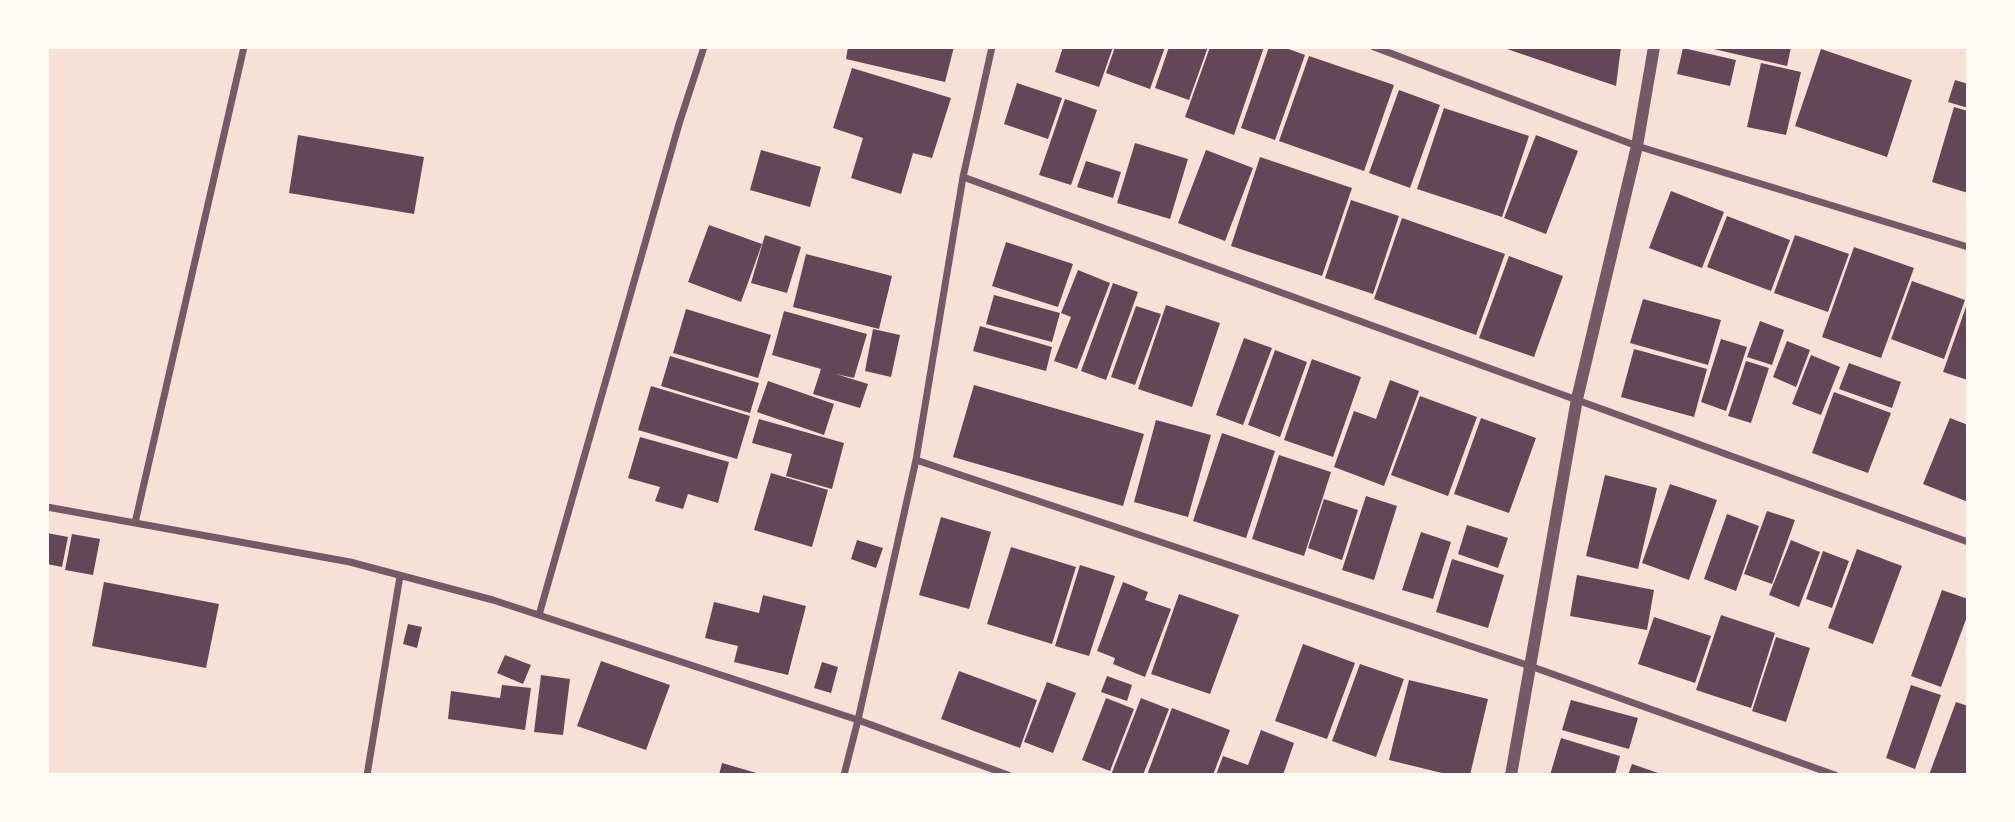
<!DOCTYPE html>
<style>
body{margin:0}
#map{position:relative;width:2015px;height:822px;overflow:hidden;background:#f7e1d7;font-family:Overpass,sans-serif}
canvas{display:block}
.frame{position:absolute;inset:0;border:49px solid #fffaf5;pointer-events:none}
</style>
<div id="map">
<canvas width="2015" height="822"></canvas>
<div class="frame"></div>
</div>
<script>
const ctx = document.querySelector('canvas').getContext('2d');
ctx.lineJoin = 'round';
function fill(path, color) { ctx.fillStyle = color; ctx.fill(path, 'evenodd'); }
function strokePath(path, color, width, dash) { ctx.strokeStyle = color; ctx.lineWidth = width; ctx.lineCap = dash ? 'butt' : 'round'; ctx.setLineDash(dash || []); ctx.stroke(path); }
const building = new Path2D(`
 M848,47h106l-9,35 -99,-23z
 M1063,47h50l-14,40 -44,-15z
 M1115,47h50l-15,42 -44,-16z
 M1169,47h39l-19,53 -34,-12z
 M1210,47h54l-30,88 -49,-18z
 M1269,47h14l22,8 -30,85 -34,-12z
 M1504,47h117l-5,39 -112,-38z
 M1705,47h86l-4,19z
 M1683,48l53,12 -6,26 -53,-12z
 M1821,49l91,31 -25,77 -92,-31z
 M1309,56l85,29 -30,86 -85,-30z
 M1761,63l40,9 -15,63 -39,-8z
 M852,68l99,30 -19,60 -19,-5 -12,41 -50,-16 12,-40 -30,-10z
 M1955,80l13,4v24l-20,-6z
 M1017,83l45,15 -14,41 -44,-15z
 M1399,90l41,15 -30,83 -41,-15z
 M1065,99l32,11 -26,75 -32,-10z
 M1954,107l14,4v82l-36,-11z
 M1444,108l85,28 -27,81 -85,-28z
 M298,135l126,22 -10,57 -125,-21z
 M1536,135l42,16 -32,83 -42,-16z
 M1135,143l53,16 -18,60 -53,-16z
 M761,150l60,17 -11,40 -60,-17z
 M1206,150l47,18 -28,73 -47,-18z
 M1260,157l92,31 -30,88 -91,-30z
 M1086,161l35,11 -8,26 -36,-11z
 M1671,191l53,21 -22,56 -53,-20z
 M1351,200l48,16 -26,78 -48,-16z
 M1727,216l63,24 -19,51 -64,-24z
 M1402,218l103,36 -29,81 -102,-36z
 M709,225l53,19 -21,58 -53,-20z
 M765,235l36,12 -14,46 -36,-10z
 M1795,235l54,19 -21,58 -54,-19z
 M1006,242l67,22 -15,43 -66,-21z
 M1854,247l60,21 -33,90 -59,-21z
 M806,254l86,22 -13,53 -86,-22z
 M1509,256l54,20 -29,81 -55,-19z
 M1078,270l32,13 -33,86 -23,-8 17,-44 -10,-4z
 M1912,281l53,19 -21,59 -53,-20z
 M1113,283l25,9 -32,88 -25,-9z
 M994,295l66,18 -8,29 -66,-18z
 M1643,299l78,21 -13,45 -78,-22z
 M1968,301v79l-25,-8z
 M1166,305l54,18 -28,84 -54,-18z
 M1136,306l25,8 -26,71 -24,-8z
 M686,309l85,26 -13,43 -85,-25z
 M784,311l83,23 -13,44 -18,-4 32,10 -8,24 -47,-14 8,-25 -49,-14z
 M1760,321l24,9 -12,35 -25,-8z
 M980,326l72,21 -6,24 -73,-20z
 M873,329l27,6 -9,42 -26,-6z
 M1244,338l28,10 -29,77 -27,-10z
 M1721,339l26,8 -21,64 -25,-9z
 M1787,341l23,9 -14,37 -23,-10z
 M1634,349l73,20 -13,48 -73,-20z
 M1275,350l32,12 -27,75 -32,-12z
 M1811,355l29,12 -19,48 -29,-11z
 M670,356l89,27 -9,30 -89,-27z
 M1312,359l49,18 -28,80 -49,-17z
 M1746,361l23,7 -18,55 -23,-7z
 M1849,363l52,19 -9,26 -53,-19z
 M1390,380l29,11 -35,95 -50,-19 20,-56 22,8z
 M768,381l66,23 -10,31 -67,-23z
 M974,385l170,49 -21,72 -170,-49z
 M651,386l99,30 -13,43 -99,-29z
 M1834,392l57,21 -23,60 -56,-20z
 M1420,396l57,21 -29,79 -57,-21z
 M1481,418l55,20 -27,75 -55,-19z
 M1950,418l18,7v77l-45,-18z
 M759,419l85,24 -12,46 -46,-13 6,-22 -40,-11z
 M1156,420l55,15 -23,82 -54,-15z
 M1222,433l53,18 -29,87 -53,-17z
 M640,437l89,25 -11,41 -30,-9 -5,15 -28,-8 5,-14 -32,-9z
 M1279,455l52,17 -27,84 -52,-17z
 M771,473l57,17 -16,57 -58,-17z
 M1605,475l52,13 -19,81 -52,-13z
 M1670,484l47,16 -28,80 -47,-17z
 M1366,496l31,10 -23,74 -32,-10z
 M1324,499l34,11 -16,50 -34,-12z
 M1767,511l28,9 -23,64 -28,-10z
 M1727,514l32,12 -23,65 -32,-12z
 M941,517l50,15 -22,77 -50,-14z
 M1467,525l41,13 -10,30 -40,-14z
 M1421,532l30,10 -18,57 -31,-9z
 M47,533l21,4 -6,30 -15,-3z
 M72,534l28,5 -7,36 -28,-5z
 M857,540l26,8 -7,20 -25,-9z
 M1791,540l29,12 -21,55 -30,-12z
 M1011,547l65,20 -24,77 -65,-20z
 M1857,549l45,17 -29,78 -45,-16z
 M1823,551l26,10 -17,47 -26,-9z
 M1452,559l52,16 -16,53 -52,-16z
 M1080,565l35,11 -26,80 -34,-10z
 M1577,575l77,15 -7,40 -77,-14z
 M104,582l115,22 -13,64 -114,-22z
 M1123,582l25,10 -3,8 26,9 -26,68 -32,-13 2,-6 -18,-7z
 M1942,590l26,9v15l-27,73 -30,-11z
 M1179,594l60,21 -29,79 -59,-20z
 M763,595l43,11 -18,69 -54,-13 4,-16 -33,-8 9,-36 45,11z
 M1721,615l54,18 -24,75 -55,-18z
 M1654,617l57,19 -16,47 -57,-19z
 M408,624l14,3 -5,21 -14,-4z
 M1776,637l34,11 -24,74 -34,-11z
 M1303,644l52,19 -28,76 -52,-18z
 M505,655l26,10 -8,19 -26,-11z
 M601,661l69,24 -24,65 -69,-24z
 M822,662l16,5 -7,26 -17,-5z
 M1360,664l44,15 -28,78 -44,-16z
 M959,671l78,29 -17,48 -79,-29z
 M541,675l29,4 -7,56 -29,-3z
 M1107,676l25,9 -5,16 -26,-9z
 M1409,680l79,19 -18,76h-20l-61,-15z
 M1047,682l29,11 -23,60 -29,-11z
 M502,685l29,3 -6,42 -77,-11 3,-28 49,7z
 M1911,685l30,10 -26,74 -29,-11z
 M1106,698l28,11 -24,62 -28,-11z
 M1141,698l28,11 -26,66h-32z
 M1571,700l67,18 -9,31 -67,-19z
 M1956,702l12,4v69h-39z
 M1172,708l58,22 -17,45h-66z
 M1261,730l33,13 -11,32h-67l7,-19 25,9z
 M1561,738l59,18 -5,19h-65z
 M722,763l38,11 -1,1h-40z
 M1632,764l29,10v1h-33z`);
const minor = new Path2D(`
 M1374,47l263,99 331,101
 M963,177l1005,365
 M916,460l614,206 305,109
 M47,507l303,55 143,38 365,120 150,55
 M135,523l109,-476
 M539,615l140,-491 25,-77
 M367,775l33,-199
 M844,775l14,-55 58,-260 47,-283 29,-130`);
const tertiary = new Path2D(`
 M1511,775l66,-376 60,-253 17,-99`);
fill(building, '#644757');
strokePath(minor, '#755966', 7);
strokePath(tertiary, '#755966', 12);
</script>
